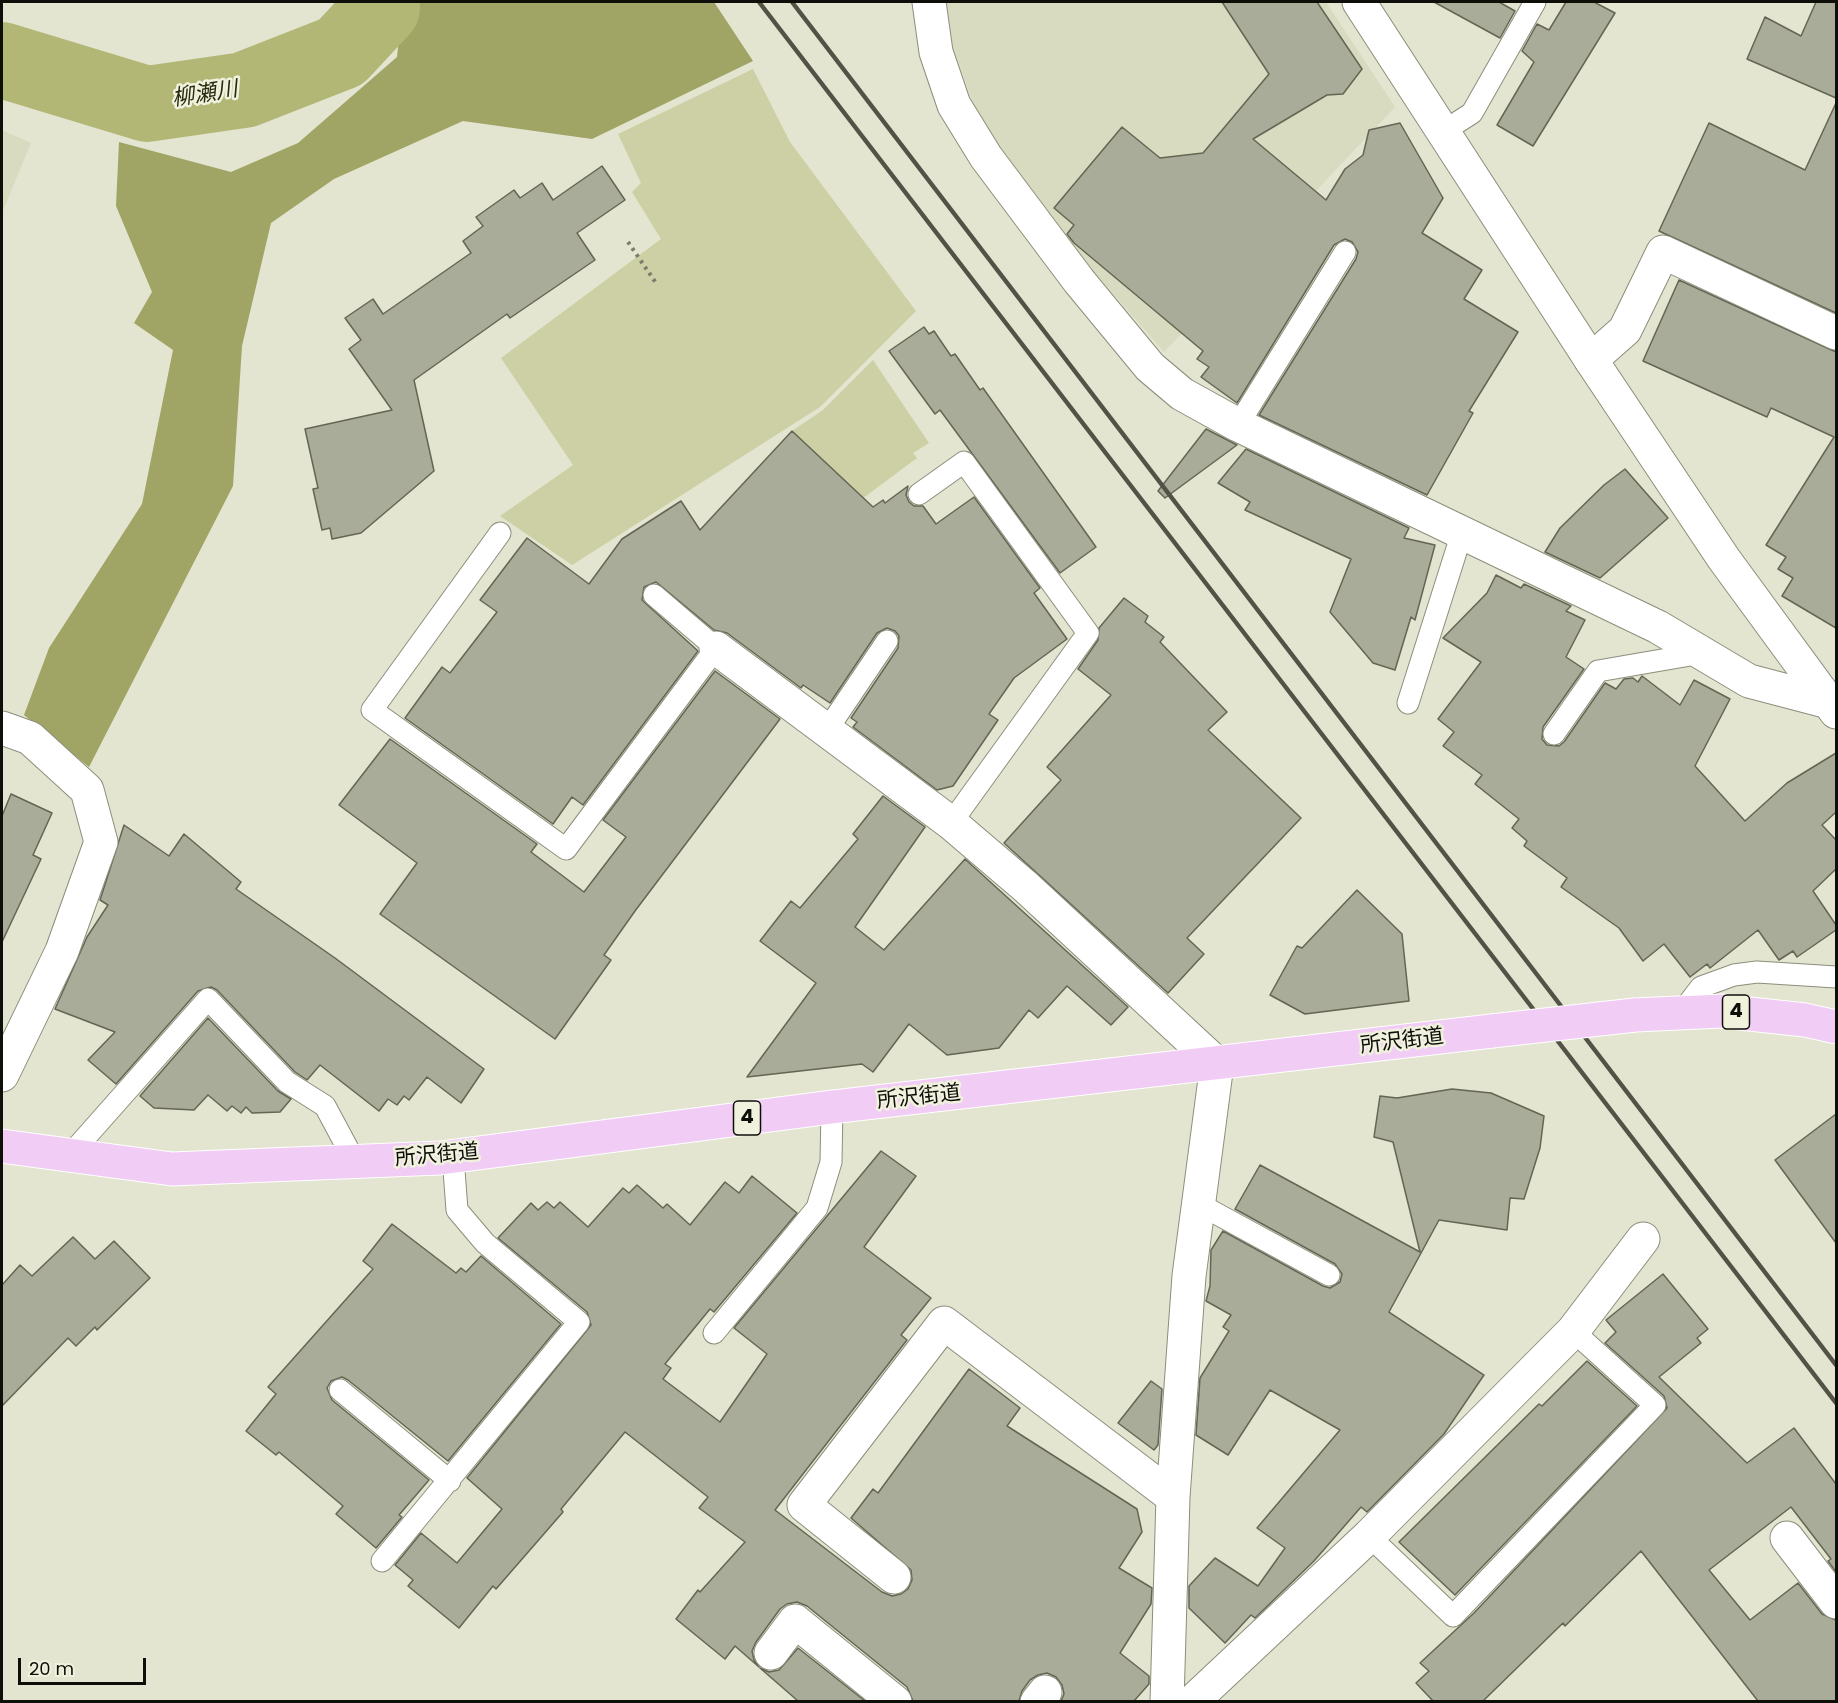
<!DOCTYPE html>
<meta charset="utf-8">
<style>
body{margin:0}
#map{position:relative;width:1838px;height:1703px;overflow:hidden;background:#e3e5d0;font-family:Poppins,sans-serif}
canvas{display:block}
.frame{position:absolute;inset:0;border:3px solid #0f0f09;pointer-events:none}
.scale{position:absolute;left:18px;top:1658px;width:128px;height:27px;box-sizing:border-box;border:3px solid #0f0f09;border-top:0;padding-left:8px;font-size:18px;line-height:21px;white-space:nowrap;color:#0f0f09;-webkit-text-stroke:4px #f0f2de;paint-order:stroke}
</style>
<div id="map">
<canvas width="1838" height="1703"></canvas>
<div class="frame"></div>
<div class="scale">20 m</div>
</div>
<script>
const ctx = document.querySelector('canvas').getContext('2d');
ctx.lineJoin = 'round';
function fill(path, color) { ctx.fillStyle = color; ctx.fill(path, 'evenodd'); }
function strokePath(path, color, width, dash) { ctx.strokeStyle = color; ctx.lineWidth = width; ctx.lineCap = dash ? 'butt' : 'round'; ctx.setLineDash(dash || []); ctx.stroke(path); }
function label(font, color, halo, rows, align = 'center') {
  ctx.font = font + ' Poppins,"Noto Sans JP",sans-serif'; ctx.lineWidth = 5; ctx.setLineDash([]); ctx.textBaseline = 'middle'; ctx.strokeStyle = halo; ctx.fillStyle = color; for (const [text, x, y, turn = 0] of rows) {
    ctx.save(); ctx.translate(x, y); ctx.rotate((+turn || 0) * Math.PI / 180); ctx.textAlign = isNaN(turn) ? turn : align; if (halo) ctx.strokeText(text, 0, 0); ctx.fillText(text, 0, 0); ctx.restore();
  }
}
const built = new Path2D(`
 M943,2h383l69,105 -231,245 -134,-154 -56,-92 -27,-76z
 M2,130l29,13 -29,70z`);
const green = new Path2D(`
 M753,69l37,73 126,169 -96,96 -248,158 -72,-49 73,-51 -72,-107 160,-119 -29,-47 9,-9 -23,-49z
 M873,360l56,83 -16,10 4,5 -74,55 -12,-45 -39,-37 31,-21z`);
const forest = new Path2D(`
 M403,2h311l39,59 -161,78 -129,-18 -129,58 -63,44 -29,123 -9,140 -144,281 -65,-52 25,-67 93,-144 31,-154 -39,-27 18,-31 -36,-86 3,-64 112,30 67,-29 99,-86z`);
const river = new Path2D(`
 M2,60l145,44 97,-14 97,-38 41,-44 -2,-6`);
const building = new Path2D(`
 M1222,2h95l45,67 -19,25 -16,1 -74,44 73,61 19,-31 18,-14 6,-25 31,-7 43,75 -21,35 60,37 -18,29 54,33 -49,79 4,2 -46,82 -168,-80 97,-156 2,-7 -6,-10 -7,-3 -11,6 -97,158 -36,-26 8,-10 -12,-8 6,-8 -129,-108 -7,-9 7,-9 -20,-17 68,-81 38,31 43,-5 66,-79z
 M1434,2h65l16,9 -15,27z
 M1566,2h28l21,11 -82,133 -36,-21 37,-63 -12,-11 15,-27 12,6z
 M1816,2h20v96l-89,-39 18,-42 36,19z
 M1836,103v210l-177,-82 50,-108 96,47z
 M602,166l23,34 -48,33 18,27 -85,58 -3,-4 -93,66 20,91 -73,62 -29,6 -2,-11 -8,2 -9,-41 5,-1 -13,-59 87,-19 -43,-61 12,-9 -16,-22 28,-19 10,15 88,-61 -8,-12 20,-15 -7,-9 38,-27 6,8 22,-15 11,17z
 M1679,280l157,72v276l-54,-32 11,-18 -15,-9 8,-12 -20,-12 68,-108 -63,-29 -4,9 -124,-56z
 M924,327l5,7 5,-3 17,25 4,-2 25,36 3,-2 113,159 -36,26 -120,-163 -5,4 -46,-63z
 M1206,429l31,16 -72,53 -7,-7z
 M792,431l81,76 10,-7 2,3 23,-17 -2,9 3,7 5,4h9l13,18 38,-27 66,91 -6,5 33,46 -53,39 -25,36 9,6 -45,66 -16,4 -84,-63 4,-5 -6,-4 47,-70 1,-12 -4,-5 -8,-3 -10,5 -47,70 -27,-18 -2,3 -74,-55 -13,-3 -58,-48 -12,5 -2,13 56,51 -115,154 -11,-8 -19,27 -148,-106 37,-51 8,6 47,-61 -17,-12 47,-62 62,46 33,-45 59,-38 19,29z
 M1246,449l163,79 -5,10 31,7 -20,75 -4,-3 -16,53 -22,-7 -43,-51 21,-53 -106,-49 5,-8 -32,-19z
 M1625,469l43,49 -68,60 -55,-26 15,-24 44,-43z
 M1496,575l25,13 3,-4 47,22 -5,5 19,9 -19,37 18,12 -41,58 -1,12 5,6 12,1 5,-4 41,-59 11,6 8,-10 9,-1 5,4 4,-6 38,29 14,-25 36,19 -35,67 50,55 42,-38 49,-30v59l-14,13 14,15v29l-23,22 23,34v5l-39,27 -4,-6 -14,9 -21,-30 -48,38 -3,-4 -17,13 -26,-33 -21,17 -24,-33 -58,-41 6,-9 -43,-32 3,-5 -15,-13 7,-9 -44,-35 7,-9 -39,-29 11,-14 -16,-13 43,-57 -38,-24 44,-45z
 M1124,598l24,18 -3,6 19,15 -4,5 67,70 -19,18 93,88 -114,120 17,16 -36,39 -164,-150 57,-63 -14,-13 64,-72 -33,-26 20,-29 1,-12z
 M715,671l65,48 -145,192 -31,44 7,5 -56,79 -175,-125 37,-51 -78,-58 51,-66 147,105 -6,8 53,40 42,-55 -23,-17z
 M11,794l41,19 -19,42 8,4 -39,83v-126z
 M883,796l42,31 -70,100 29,23 81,-91 163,148 -17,18 -44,-39 -29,32 -9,-8 -30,38 -52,7 -38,-31 -36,48 -11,-8 -115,13 69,-94 -56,-42 31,-40 9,7 58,-69 -5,-5z
 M124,825l45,31 15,-22 57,48 -5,7 99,69 149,111 -23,34 -34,-26 -18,23 -5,-4 -7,9 -9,-6 -9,12 -59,-46 -13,15 -12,-8 -78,-82 -6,-3 -13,4 -82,93 -28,-24 27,-28 -60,-23 32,-72 21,-32 -8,-5z
 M1357,890l45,44 7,67 -104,13 -35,-19 27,-49 5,2z
 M208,1018l70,73 13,8 -11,13 -28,1 -6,-6 -5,6 -9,-7 -5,5 -19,-16 -14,15 -40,-2 -14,-12z
 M1452,1089l39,4 53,23 -4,32 -16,51 -14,-1 -3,32 -68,-10 -50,92 95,63 -40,59 -77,78 -6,-5 -47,54 -59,57 -4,-3 -26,28 -36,-35v-22l26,-28 43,28 27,-38 -28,-20 83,-98 -70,-40 -42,65 -32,-20 4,-57 29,-47 -6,-4 8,-12 -25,-14 4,-15 1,-36 12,-19 100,55 7,2 10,-6 2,-8 -7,-10 -100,-55 25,-44 160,87 -27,-110 -19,-5 6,-41 17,2z
 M1836,1114v129l-61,-83z
 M881,1151l35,25 -52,71 67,51 -30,37 6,5 -132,170 107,82 10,4 9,-2 7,-5 4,-9 -1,-10 -60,-52 22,-29 5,4 91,-124 51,39 -13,18 130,83 5,23 -23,36 33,20 -1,16 -31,49 29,23v8l-15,17h-73l3,-7 -2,-9 -6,-8 -9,-4 -9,2 -8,5 -8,11 -3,10h-106l-6,-14 -100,-81 -10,-4 -10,2 -7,5 -24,33 -4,9 2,9 5,7 -24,-21 -10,13 -49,-40 22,-29 2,2 45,-50 -46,-34 9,-11 -83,-65 -64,77 2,3 -67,77 -3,-3 -34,42 -51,-42 5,-6 -18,-15 26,-32 36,30 45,-54 -35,-31 124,-153 -4,-13 -89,-74 33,-35 7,7 9,-8 7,6 6,-6 28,25 35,-39 6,5 8,-8 26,23 4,-4 23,21 35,-43 14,11 13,-17 45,37 -83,99 -4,-3 -45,55 6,4 -8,11 57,43 47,-68 -33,-26z
 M392,1224l64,49 5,-5 5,4 15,-16 80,68 -113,137 -100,-81 -6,-3 -11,4 -4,7 5,12 97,80 -30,35 3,2 -26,31 -40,-34 7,-8 -64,-54 -3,3 -30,-24 30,-37 -8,-7 105,-118 -10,-8z
 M73,1237l22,22 19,-18 36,37 -53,52 -2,-3 -19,19 -8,-8 -66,68v-121l18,-20 12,11z
 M1663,1274l45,55 -11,9 4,5 -42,34 88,86 47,-35 42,56v88l-8,-11 3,-2 -40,-52 -82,63 41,50 48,-37 24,31 14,6v81h-78l-117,-150 -76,75 -2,-3 -80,78h-50l-17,-18 13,-12 -9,-8 54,-50 193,-205 -3,-12 -59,-53 11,-11 -10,-12z
 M1587,1361l50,45 -182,189 -56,-53 140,-138 3,2z
 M1151,1381l11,8 -4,56 -4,5 -36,-27z
 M798,1648l67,53h-67l-38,-33 9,4 10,-2z`);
const path = new Path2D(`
 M628,242l28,41`);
const service = new Path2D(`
 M1444,131l28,-18 63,-111
 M1238,425l107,-173
 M919,494l45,-32 124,171 -137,190
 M500,533l-128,177 194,139 150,-201 -62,-53
 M1408,703l54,-170
 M827,730l60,-89
 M1554,734l44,-63 104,-18
 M1681,1013l20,-26 33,-12 23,-3 79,5
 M69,1156l139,-157 79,83 38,24 30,56
 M1197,1203l132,72
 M714,1333l103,-125 14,-46 1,-55
 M340,1390l110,91
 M1369,1536l84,80 202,-211 -82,-74
 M382,1561l197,-239 -94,-79 -28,-33 -4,-53`);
const minor = new Path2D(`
 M929,2l7,50 18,53 32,52 93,124 71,86 32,27 56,31 420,202 91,54 80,21
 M1591,360l34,-30 38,-78 173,81
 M716,648l235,175 75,64 191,177 -28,212 -16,221 -6,205
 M2,728l28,10 57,52 14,52 -39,109 -60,124
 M1787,1538l49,64
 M894,1577l-90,-72 140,-182 229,174
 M771,1653l24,-32 100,81
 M1037,1702l8,-10
 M1192,1702l177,-166 204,-205 70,-92`);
const tertiary = new Path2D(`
 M1359,2l232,358 133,199 112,153`);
const primary = new Path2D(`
 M1635,1015l87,-4 83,9 31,7
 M2,1146l170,23 268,-11 392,-51 660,-76`);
const rail = new Path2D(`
 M759,2l1077,1401
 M792,2l1044,1363`);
const primaryBridge = new Path2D(`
 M1492,1031l143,-16`);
const shields = [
 [1736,1012,27],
 [747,1118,27]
];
const shieldNames = [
 ["4",1736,1012],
 ["4",747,1118]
];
const streetNames = [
 ["所沢街道",1402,1042,-7],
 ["所沢街道",919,1098,-6],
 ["所沢街道",437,1156,-5]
];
const waterNames = [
 ["柳瀬川",205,95,-9]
];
fill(built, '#d8dbbf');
fill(green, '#ccd0a4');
fill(forest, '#a0a464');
strokePath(river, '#b2b776', 76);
fill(building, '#a9ac98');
strokePath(building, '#646553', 1.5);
strokePath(service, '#8c8e7b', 23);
strokePath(minor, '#8c8e7b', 35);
strokePath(tertiary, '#8c8e7b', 35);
strokePath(primary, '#fff', 35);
strokePath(path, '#7b7c6e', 4, [3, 4.5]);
strokePath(service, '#fff', 21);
strokePath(minor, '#fff', 33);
strokePath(tertiary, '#fff', 33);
strokePath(primary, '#f1cdf6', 33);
strokePath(rail, '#525247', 4.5);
strokePath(primaryBridge, '#fff', 35, []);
strokePath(primaryBridge, '#f1cdf6', 33);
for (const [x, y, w] of shields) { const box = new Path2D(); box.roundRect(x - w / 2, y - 17, w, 34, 4.5); ctx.fillStyle = '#f0f2de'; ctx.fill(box); strokePath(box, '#0f0f09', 1.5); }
label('bold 20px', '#0f0f09', null, shieldNames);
label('21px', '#0f0f09', '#f0f2de', streetNames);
label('italic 22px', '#2a2c0f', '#f0f2de', waterNames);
</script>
